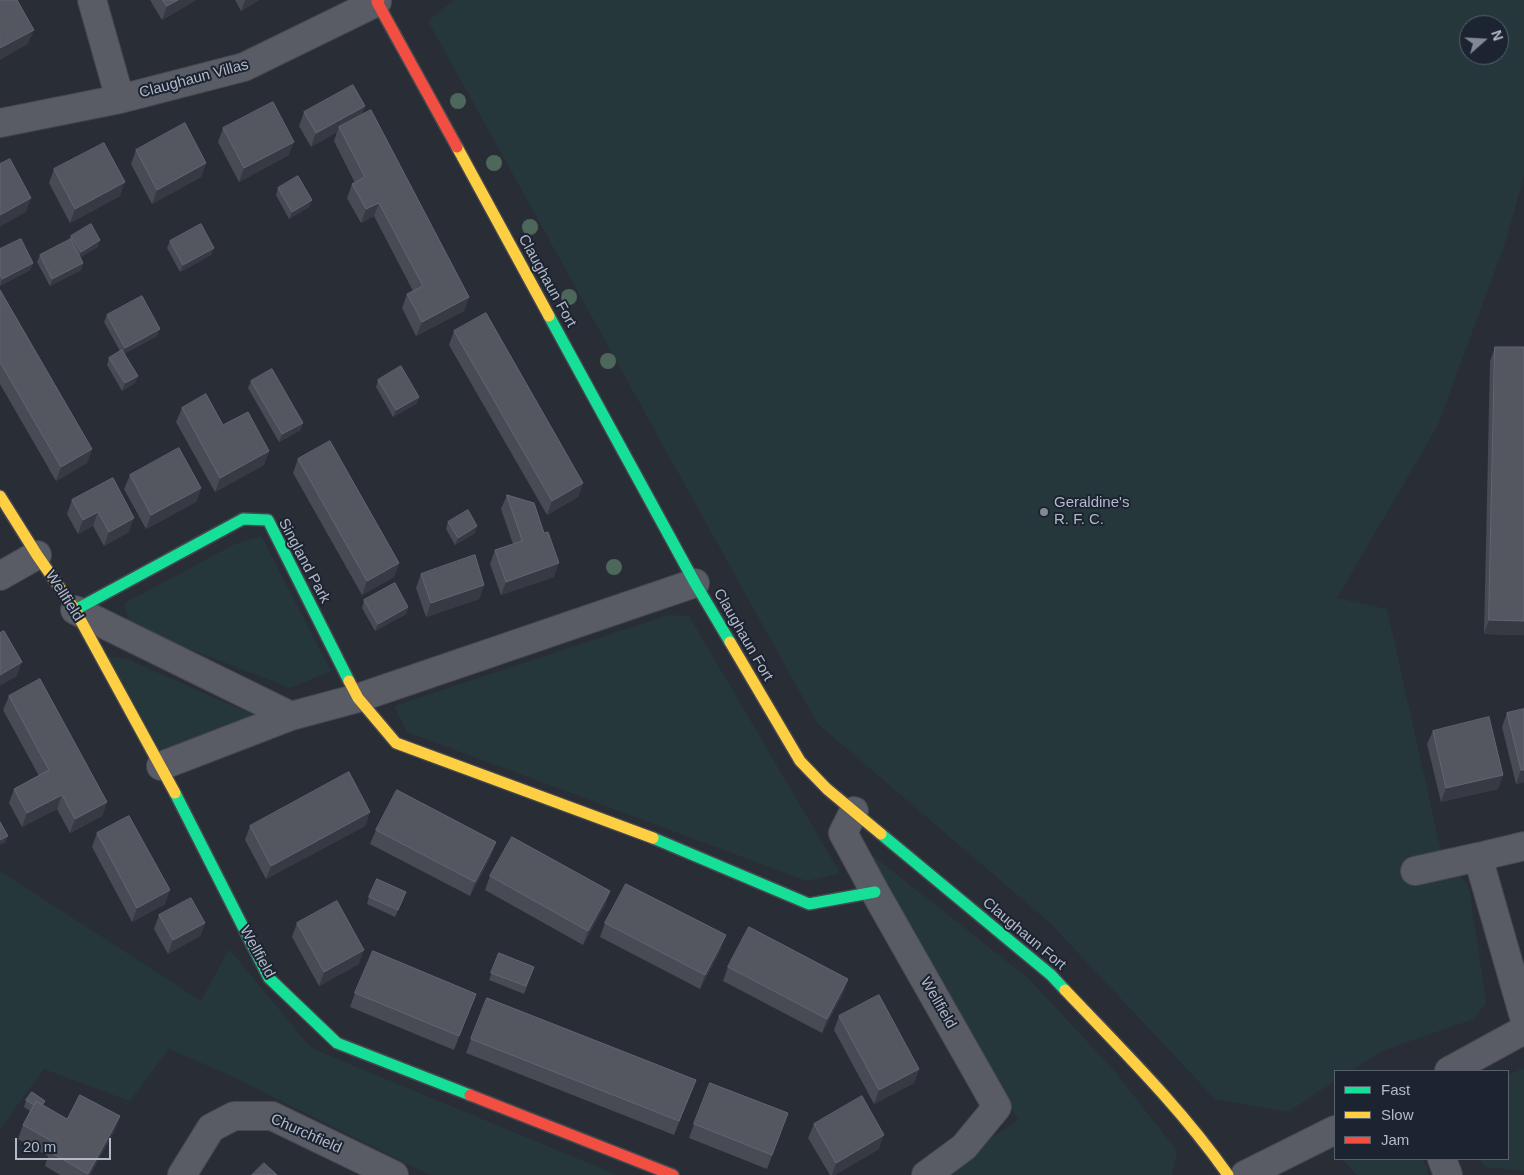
<!DOCTYPE html>
<style>
body{margin:0}
#map{position:relative;width:1524px;height:1175px;overflow:hidden;background:#292d36;font-family:Arial,sans-serif}
canvas{display:block}
.legend{position:absolute;left:1334px;top:1070px;width:175px;height:90px;box-sizing:border-box;background:#1c2331;border:1px solid #585f6d;margin:0;padding:6px 9px;list-style:none;font-size:15px;color:#b3b9c8}
.legend li{display:flex;align-items:center;gap:10px;height:25px}
.legend b{width:25px;border:1px solid #585f6d}
.north{position:absolute;left:1459px;top:15px;width:50px;height:50px;box-sizing:border-box;background:#1c2331;border:1px solid #585f6d;border-radius:50%;rotate:71deg;font-size:14px;font-weight:700;line-height:20px;text-align:center;color:#b3b9c8}
.north::after{content:'';display:block;margin:auto;width:18px;height:22px;background:#838895;clip-path:polygon(50% 0,100% 100%,50% 72%,0 100%)}
.scale{position:absolute;left:15px;top:1138px;width:96px;height:22px;box-sizing:border-box;border:2px solid #b3b9c8;border-top:0;padding-left:6px;font-size:15px;line-height:18px;white-space:nowrap;color:#b3b9c8;-webkit-text-stroke:4px #1c2331;paint-order:stroke}
</style>
<div id="map">
<canvas width="1524" height="1175"></canvas>
<ul class="legend">
<li><b style="height:6px;background:#16e098"></b>Fast</li>
<li><b style="height:6px;background:#ffcf43"></b>Slow</li>
<li><b style="height:6px;background:#f24e42"></b>Jam</li>
</ul>
<div class="north">N</div>
<div class="scale">20 m</div>
</div>
<script>
const ctx = document.querySelector('canvas').getContext('2d');
ctx.lineJoin = 'round';
function fill(path, color) { ctx.fillStyle = color; ctx.fill(path, 'evenodd'); }
function strokePath(path, color, width, dash) { ctx.strokeStyle = color; ctx.lineWidth = width; ctx.lineCap = dash ? 'butt' : 'round'; ctx.setLineDash(dash || []); ctx.stroke(path); }
function label(font, color, halo, rows, align = 'center') {
  ctx.font = font + ' Arial,sans-serif'; ctx.lineWidth = 4; ctx.setLineDash([]); ctx.textBaseline = 'middle'; ctx.strokeStyle = halo; ctx.fillStyle = color; for (const [text, x, y, turn = 0] of rows) {
    ctx.save(); ctx.translate(x, y); ctx.rotate((+turn || 0) * Math.PI / 180); ctx.textAlign = isNaN(turn) ? turn : align; if (halo) ctx.strokeText(text, 0, 0); ctx.fillText(text, 0, 0); ctx.restore();
  }
}
const green = new Path2D(`
 M454,0h1070v176l-18,64 -68,185 -101,173 50,11 55,247 27,31 17,116 -12,16 -90,31 -33,21h-16v10l-47,31 -73,-13 -165,-176 -233,-200 -389,-702zM1469,25h30v30h-30z
 M261,536l70,135 -41,17 -162,-63 -3,-22 110,-59z
 M669,615l20,1 151,257 -33,8 -400,-149 -13,-26z
 M108,657l19,2 124,55 1,5 -92,31z
 M867,851l161,127 84,90 65,83 -5,24h-236l82,-55z
 M0,871l201,130 28,-52 82,99 306,127h-187l-201,-100 -60,-26 -39,52 -86,-32 -44,60z
 M1524,1068v103l-39,-4 -5,-8h28v-84z
 M1342,1159h80l5,8 1,8h-71z`);
const street = new Path2D(`
 M92,0l28,99
 M0,123l120,-24 124,-32 133,-65
 M0,576l37,-21
 M75,610l216,106 67,-18 337,-115
 M161,766l130,-50
 M854,811l-11,22 32,59 122,215 -33,40 -38,28
 M1524,846l-46,11 46,160
 M1415,871l63,-14
 M1449,1071l75,-41
 M1442,1159l6,16
 M182,1175l29,-47 23,-12h38l122,59
 M1245,1175l90,-45`);
const fast = new Path2D(`
 M549,316l146,267 35,59
 M75,610l168,-91 25,1 81,161
 M175,793l94,185 68,65 133,52
 M881,834l170,141 14,15
 M653,838l156,66 66,-12`);
const slow = new Path2D(`
 M457,147l92,169
 M0,496l37,59 38,55 100,183
 M730,642l70,119 27,28 54,45
 M349,681l9,17 38,45 257,95
 M1065,990c56,59 116,118 163,185`);
const jam = new Path2D(`
 M379,0l-2,2 80,145
 M470,1095l203,80`);
const trees = [
 [458,101],
 [494,163],
 [530,227],
 [569,297],
 [608,361],
 [614,567]
];
const wall = new Path2D(`
 M150,0h46l-34,20z
 M235,0h24l-18,11z
 M365,106l-4,9 108,182 -5,14 -48,25 -14,-28 5,-14 6,-3 -39,-75 -13,7 -14,-25 5,-14 3,-1 -21,-42 3,-9 -26,15 -12,-21 5,-14z
 M223,128l66,27 -50,27 -21,-40z
 M136,150l70,13 -5,14 -49,27 -21,-40z
 M54,169l66,27 -50,27 -21,-40z
 M278,188l34,12 -3,7 -20,12 -13,-24z
 M71,236l27,11 -18,10 3,6 -2,7 -31,16 -13,-24 3,-7 29,-15z
 M170,241l41,14 -31,17 -13,-24z
 M0,249l33,14 -3,7 -30,16z
 M0,290l92,159 -5,14 -31,18 -56,-97z
 M107,315l50,21 -33,18 14,22 -3,7 -13,8 -15,-26 2,-7 11,-7 -16,-29z
 M454,331l129,152 -5,14 -31,18 -98,-170z
 M1495,347h29v288l-40,-1 6,-273z
 M378,380l41,17 -3,7 -23,13 -17,-30z
 M251,381l50,49 -22,12 -31,-54z
 M182,408l41,17 46,26 -5,14 -49,27 -39,-70z
 M298,459l101,104 -5,14 -32,18 -69,-122z
 M130,475l71,13 -5,14 -50,27 -22,-40z
 M113,478l16,54 -25,14 -11,-20 -15,8 -11,-20 5,-14z
 M507,495l37,38 10,44 -53,18 -11,-31 5,-14 18,-6 -12,-35z
 M448,522l27,11 -20,12 -9,-16z
 M421,574l63,11 -5,14 -53,18 -10,-29z
 M364,600l44,7 -2,7 -31,17 -13,-23z
 M9,696l98,106 -5,14 -32,17 -13,-24 -35,18 -13,-24 5,-14 25,-13 -36,-66z
 M1524,709v73l-8,2 -14,-57 5,-14z
 M1433,731l70,44 -5,14 -57,13 -14,-58z
 M370,812l-5,14 -99,53 -21,-39 5,-14z
 M376,830l115,26 -21,40 -100,-52z
 M97,833l68,71 -33,18 -40,-75z
 M490,876l120,15 -5,14 -22,40 -98,-55z
 M369,897l34,2 -8,18 -28,-13z
 M159,915l46,8 -5,13 -32,18 -14,-25z
 M297,923l62,41 -40,22 -27,-49z
 M605,923l116,26 -21,40 -100,-52z
 M499,953l35,14 -10,27 -35,-14z
 M728,967l120,12 -5,14 -21,40 -99,-52z
 M355,993l121,1 -22,56 -104,-43z
 M839,1016l80,53 -5,14 -40,21 -40,-74z
 M471,1039l225,41 -22,55 -208,-82z
 M26,1100l19,1 -2,4 24,14 48,11 -25,45h-30l-15,-9 3,-10 -30,-17 5,-14 7,-14 -6,-4z
 M788,1113l-21,56 -78,-31 5,-14z
 M814,1124l65,25 -44,26h-5l-22,-37z`);
const shadedWall = new Path2D(`
 M178,0h18l-34,20 5,-14z
 M245,0h14l-18,11z
 M34,30l-6,14 -28,16v-12z
 M365,106l-5,14 -21,7 -2,5 -26,15 5,-14z
 M294,142l-5,13 -50,27 5,-14z
 M206,163l-5,14 -49,27 5,-14z
 M125,182l-5,14 -50,27 5,-14z
 M31,198l-5,14 -26,15v-12z
 M312,200l-3,7 -20,12 3,-7z
 M379,203l-5,13 -13,7 5,-14z
 M100,240l-2,7 -20,12 3,-7z
 M214,248l-3,7 -31,17 3,-7z
 M33,263l-3,7 -30,16 2,-7z
 M83,263l-2,7 -31,16 2,-7z
 M469,297l-5,14 -48,25 6,-14z
 M160,329l-3,7 -35,19 3,-7z
 M138,376l-3,7 -13,8 3,-8z
 M419,397l-3,7 -23,13 3,-7z
 M303,423l-2,7 -22,12 3,-8z
 M92,449l-5,14 -31,18 5,-14z
 M269,451l-5,14 -49,27 5,-14z
 M583,483l-5,14 -31,18 5,-14z
 M201,488l-5,14 -50,27 5,-14z
 M98,512l-5,14 -15,8 5,-14z
 M134,518l-5,14 -25,14 5,-14z
 M477,526l-2,7 -20,12 3,-7z
 M399,563l-5,14 -32,18 5,-14z
 M559,563l-5,14 -53,18 5,-13z
 M484,585l-5,14 -53,18 5,-14z
 M408,607l-2,7 -31,17 3,-7z
 M1489,620l35,1v14l-40,-1z
 M22,662l-5,14 -17,10v-11z
 M1521,770h3v12l-8,2z
 M1503,775l-5,14 -57,13 5,-14z
 M62,795l-5,14 -35,18 5,-14z
 M107,802l-5,14 -32,17 5,-14z
 M370,812l-5,14 -99,53 5,-13z
 M8,836l-3,7 -5,2v-5z
 M496,842l-5,14 -21,40 5,-14z
 M170,890l-5,14 -33,18 5,-14z
 M610,891l-5,14 -22,40 5,-14z
 M205,923l-5,13 -32,18 5,-14z
 M726,935l-5,14 -21,40 5,-14z
 M364,950l-5,14 -40,22 5,-14z
 M848,979l-5,14 -21,40 5,-14z
 M476,994l-5,14 -17,42 5,-14z
 M919,1069l-5,14 -40,21 5,-14z
 M120,1116l-5,14 -25,45h-3z
 M884,1135l-5,14 -44,26h-3l4,-12z`);
const building = new Path2D(`
 M0,0h17l17,30 -34,18z
 M163,0h15l-11,6z
 M353,85l12,21 -49,27 -12,-21z
 M273,102l21,40 -50,26 -21,-40z
 M371,110l98,187 -47,25 -15,-28 16,-8 -44,-83 -13,6 -14,-25 13,-7 -26,-50z
 M185,123l21,40 -49,27 -21,-40z
 M104,143l21,39 -50,27 -21,-40z
 M10,159l21,39 -31,17v-51z
 M298,176l14,24 -20,12 -14,-24z
 M91,224l9,16 -19,12 -10,-16z
 M201,224l13,24 -31,17 -13,-24z
 M21,239l12,24 -31,16 -2,-5v-25z
 M71,239l12,24 -31,16 -12,-24z
 M0,290l92,159 -31,18 -61,-105z
 M142,296l18,33 -35,19 -18,-33z
 M486,313l97,170 -31,18 -98,-170z
 M1495,347h29v274l-35,-1z
 M122,350l16,26 -13,7 -16,-25z
 M401,366l18,31 -23,13 -18,-30z
 M272,369l31,54 -21,11 -31,-53z
 M206,394l17,31 25,-13 21,39 -49,27 -38,-70z
 M330,441l69,122 -32,18 -69,-122z
 M179,448l22,40 -50,27 -21,-40z
 M113,478l21,40 -25,14 -11,-20 -15,8 -11,-20z
 M507,495l27,8 10,30 4,-1 11,31 -53,19 -11,-32 27,-9z
 M468,510l9,16 -19,12 -10,-16z
 M475,555l9,30 -53,18 -10,-29z
 M395,583l13,24 -30,17 -14,-24z
 M4,631l18,31 -22,13v-42z
 M40,679l67,123 -32,17 -13,-24 -35,18 -13,-24 35,-19 -40,-74z
 M1524,709v61h-3l-14,-57z
 M1489,717l14,58 -57,13 -13,-57z
 M349,772l21,40 -99,54 -21,-40z
 M397,790l99,52 -21,40 -99,-52z
 M129,816l41,74 -33,18 -40,-75z
 M0,822l8,14 -8,4z
 M512,837l98,54 -22,40 -98,-55z
 M377,879l29,13 -8,18 -29,-13z
 M626,884l100,51 -21,40 -100,-52z
 M191,898l14,25 -32,17 -14,-25z
 M337,901l27,49 -40,22 -27,-49z
 M749,927l99,52 -21,40 -99,-52z
 M373,951l103,43 -17,42 -104,-43z
 M499,953l35,14 -8,19 -35,-13z
 M879,995l40,74 -40,21 -40,-74z
 M487,998l209,82 -17,41 -208,-82z
 M710,1083l78,30 -16,42 -78,-31z
 M32,1092l13,9 -3,4 -6,-4 -2,4 -8,-5z
 M80,1095l40,21 -32,58 -38,-22 5,-9 -32,-18 13,-24 31,18z
 M862,1096l22,39 -48,28 -22,-39z
 M264,1163l13,12h-25z`);
const markers = [
 [1044,512,5,"#838895"]
];
const streetNames = [
 ["Claughaun Villas",194,79,-15],
 ["Claughaun Fort",547,281,61],
 ["Singland Park",304,561,62],
 ["Wellfield",64,596,57],
 ["Claughaun Fort",743,635,60],
 ["Claughaun Fort",1024,934,40],
 ["Wellfield",257,952,61],
 ["Wellfield",938,1003,60],
 ["Churchfield",306,1134,24]
];
const poiNames = [
 ["Geraldine's",1054,503],
 ["R. F. C.",1054,520]
];
fill(green, '#26373c');
strokePath(street, '#45484f', 30);
strokePath(fast, '#45484f', 14);
strokePath(slow, '#45484f', 14);
strokePath(jam, '#45484f', 14);
strokePath(street, '#595c64', 28);
strokePath(fast, '#16e098', 11);
strokePath(slow, '#ffcf43', 11);
strokePath(jam, '#f24e42', 11);
ctx.fillStyle = '#4d685b';
for (const [x, y] of trees) { ctx.beginPath(); ctx.arc(x, y, 8, 0, 2 * Math.PI); ctx.fill(); }
fill(wall, '#484b54');
fill(shadedWall, '#373a43');
fill(building, '#545760');
strokePath(building, '#626670', 1);
for (const [x, y, r, color] of markers) { const dot = new Path2D(); dot.arc(x, y, r, 0, 2 * Math.PI); ctx.fillStyle = color; ctx.fill(dot); strokePath(dot, '#1c2331', 2); }
label('15px', '#b3b9c8', '#1c2331', streetNames);
label('15px', '#b3b9c8', '#1c2331', poiNames, 'left');
</script>
